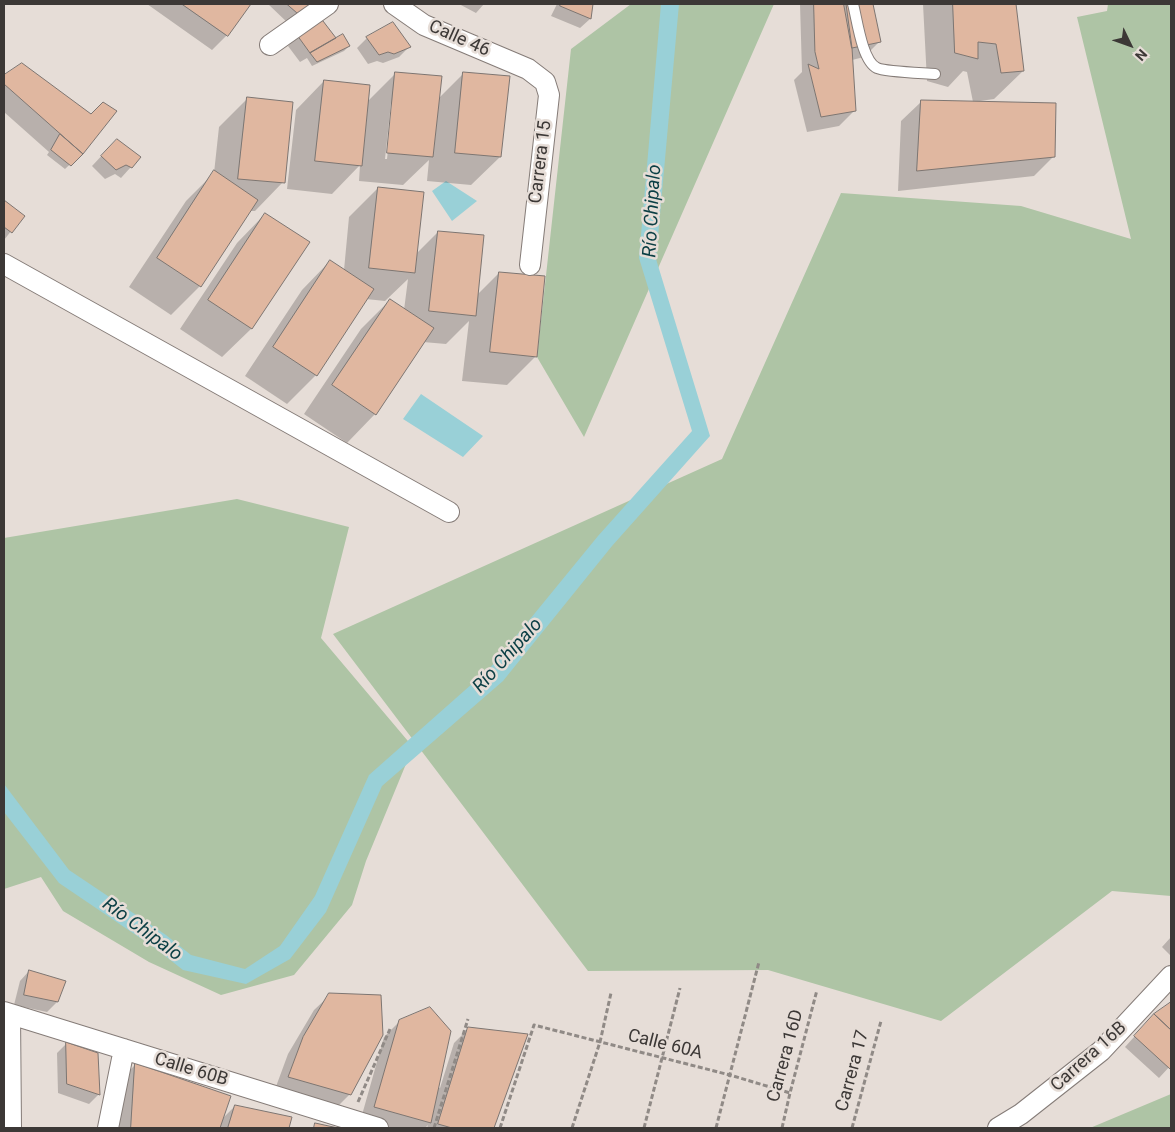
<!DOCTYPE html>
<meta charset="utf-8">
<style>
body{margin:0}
#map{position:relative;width:1175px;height:1132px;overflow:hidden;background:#e6ddd7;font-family:Roboto,sans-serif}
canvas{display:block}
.frame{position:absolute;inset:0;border:5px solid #3c3836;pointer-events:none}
.north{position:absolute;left:1105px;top:20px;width:50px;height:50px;-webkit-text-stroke:4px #e6ddd7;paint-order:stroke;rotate:132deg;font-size:14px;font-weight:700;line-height:20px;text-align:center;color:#3c3836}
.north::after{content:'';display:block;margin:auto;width:18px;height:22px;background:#3c3836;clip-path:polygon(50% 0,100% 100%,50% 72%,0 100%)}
</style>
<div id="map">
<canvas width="1175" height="1132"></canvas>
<div class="frame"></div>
<div class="north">N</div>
</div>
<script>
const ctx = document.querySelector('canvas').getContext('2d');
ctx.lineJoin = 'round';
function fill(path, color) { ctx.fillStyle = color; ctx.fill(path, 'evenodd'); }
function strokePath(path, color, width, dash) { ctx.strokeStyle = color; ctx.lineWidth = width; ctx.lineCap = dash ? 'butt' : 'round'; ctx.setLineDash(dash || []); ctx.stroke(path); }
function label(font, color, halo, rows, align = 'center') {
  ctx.font = font + ' Roboto,sans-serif'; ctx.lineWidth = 5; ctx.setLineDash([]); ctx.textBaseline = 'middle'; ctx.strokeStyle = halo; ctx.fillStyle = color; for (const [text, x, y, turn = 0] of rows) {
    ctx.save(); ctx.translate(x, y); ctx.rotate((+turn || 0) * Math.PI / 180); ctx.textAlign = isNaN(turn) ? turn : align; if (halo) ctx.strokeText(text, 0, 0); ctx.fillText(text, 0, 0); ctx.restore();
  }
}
const green = new Path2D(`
 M631,4h143l-190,433 -47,-80 34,-308z
 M1108,4h63v892l-59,-5 -171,130 -173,-51 -180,1 -255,-337 389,-175 119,-266 180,13 110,33 -54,-222 30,-6z
 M237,499l112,28 -28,111 92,109 -47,114 -14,44 -58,70 -73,20 -72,-33 -86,-51 -22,-34 -37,12v-351z
 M1171,1094v34h-81z`);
const water = new Path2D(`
 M661,4h18l-23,255 54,177 -98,110 -109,135 -121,105 -56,126 -36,47 -44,25 -63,-14 -28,-22 -96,-65 -55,-71v-28l65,86 97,65 25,20 54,14 35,-23 35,-50 54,-121 121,-107 108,-132 94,-105 -53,-173z
 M446,181l31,20 -25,20 -20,-30z
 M421,394l62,42 -20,21 -60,-38z`);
const shadow = new Path2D(`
 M147,4h102l-22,31 -15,15z
 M268,4h45l-23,21z
 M459,4h25l-8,9z
 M557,4h34l-1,15 -10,9 -29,-12z
 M800,4h71l8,38 -15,15 -12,3 2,51 -15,15 -32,6 -13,-52 8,-8z
 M923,4h92l8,67 -29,28 -14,2v2l74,53 -20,20 -136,15 3,-70 20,-19h52l-6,-30 -4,-1 -15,16 -21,-6z
 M298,36l37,2 -4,4 18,4 -5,5 -32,15 -5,-8 -7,4 -12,-16z
 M367,38l42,9 -10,10 -16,6 -6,-2 -9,3 -11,-16z
 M22,64l69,52 24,-5 -33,42 -17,16 -18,-14 2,-3 -45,-40v-35z
 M396,73l42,26 26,-26 36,84 -29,28 -44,-4 2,-21 -26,25 -44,-4 1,-16 -28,29 -45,-5 9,-79 28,-29 43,21zM391,103h2l-6,56h-2z
 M247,99l36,83 -28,29h-5l-50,75 -29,29 -42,-28 57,-86 28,-28 5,-46z
 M107,150l32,8 -18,20 -6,-4 -10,5 -13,-13z
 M378,188l38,66 22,-22 39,63 22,-22 37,83 -29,29 -45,-4 7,-60 -23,23 -23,-2 -48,72 -28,29 -43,-29 57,-85 29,-29 14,10 4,-31 -23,22 -19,-2 -50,76 -29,29 -42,-28 57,-86 28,-29 14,9 5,-53z
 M4,202l19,14 -19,24z
 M265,214l43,29 -57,86 -29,28 -42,-28 57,-86z
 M1171,937v19l-9,-9z
 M29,971l28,31 -10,10 -33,-7 6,-24z
 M330,995l20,99 -15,15 -61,-17 14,-38 26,-44z
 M1171,1004v61l-12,13 -34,-31 29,-32z
 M400,1021l38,66 2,1 14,-45 15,-15 57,7 -33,93h-66l1,-3 -3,3h-44l-21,-6 24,-85z
 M67,1043l32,51 -10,10 -31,-11 -1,-40z
 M135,1065l86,55 14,-14 55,12 -3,10h-170l3,-48z`);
const building = new Path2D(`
 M182,4h69l-23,32z
 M287,4h27l-13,12z
 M561,4h32l-2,15 -31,-13z
 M814,4h32l6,44 4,63 -35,6 -13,-53 11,5 -4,-17z
 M844,4h29l8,38 -29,6z
 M953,4h63l8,67 -23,2 -5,-29 -18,-2v17l-23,-6z
 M323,21l13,17 -26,15 -13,-18z
 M393,22l18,25 -17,7 -6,-2 -9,3 -13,-18z
 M343,34l7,12 -33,16 -7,-9z
 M22,63l69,51 12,-12 14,9 -34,43 -79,-70v-9z
 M395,72l47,4 -9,81 -46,-4z
 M463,72l47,4 -9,81 -46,-4z
 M324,80l46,5 -8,81 -47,-5z
 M247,97l46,5 -8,81 -47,-4z
 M921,100l135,3 -1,54 -138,14z
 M60,134l23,20 -12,12 -20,-16z
 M117,139l24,18 -9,11 -6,-3 -10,5 -15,-14z
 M214,170l44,30 -57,87 -44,-29z
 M378,187l46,5 -9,81 -46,-5z
 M4,200l21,16 -13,17 -8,-6z
 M265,213l45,29 -58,87 -44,-29z
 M438,231l46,4 -8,81 -47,-5z
 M330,260l44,29 -57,87 -44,-29z
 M499,272l46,4 -8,81 -47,-5z
 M390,299l44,29 -58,87 -44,-30z
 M29,970l37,11 -8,21 -34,-7z
 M329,993l52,2 2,40 -32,60 -63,-18 15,-40z
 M1171,1002v28l-17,-16z
 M430,1007l21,24 -20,92 -57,-16 25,-87z
 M1154,1014l17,16v37l-1,2 -36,-33z
 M468,1027l60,7 -34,94h-42l-14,-4z
 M66,1042l32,11 2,42 -33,-11z
 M135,1063l96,33 -11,32h-89z
 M235,1105l57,12 -3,11h-61z
 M315,1123l23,5h-24z`);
const path = new Path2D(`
 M358,1102l32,-73
 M434,1128l34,-109
 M500,1128l34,-103 196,50 60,18
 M572,1128l28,-86 11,-49
 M644,1128l36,-140
 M716,1128l43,-166
 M782,1128l8,-35 27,-103
 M852,1128l29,-107`);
const lane = new Path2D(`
 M853,4c4,15 9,57 24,64 9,4 46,5 58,6`);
const street = new Path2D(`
 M394,4l30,21 104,44 17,13 4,13 -19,170
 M270,45l58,-41
 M4,264l445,248
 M4,1012l374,116
 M10,1014l1,114
 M108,1128l16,-79
 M998,1128l23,-14 80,-63 70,-75`);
const streetNames = [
 ["Calle 46",459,39,24],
 ["Carrera 15",541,162,-83],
 ["Calle 60A",665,1045,14],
 ["Carrera 16D",786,1056,-75],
 ["Carrera 16B",1089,1057,-42],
 ["Calle 60B",191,1070,17],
 ["Carrera 17",853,1071,-75]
];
const waterNames = [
 ["Río Chipalo",653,211,-87],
 ["Río Chipalo",508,656,-48],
 ["Río Chipalo",142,930,36]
];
fill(green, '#aec4a5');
fill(water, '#99d0d7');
fill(shadow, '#0003');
fill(building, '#e0b7a0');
strokePath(building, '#7d7571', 1);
strokePath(lane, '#857c78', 12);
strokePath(street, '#857c78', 22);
strokePath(path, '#908a86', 3, [5, 2.5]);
strokePath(lane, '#fff', 10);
strokePath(street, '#fff', 20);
label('18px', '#3c3836', '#e6ddd7', streetNames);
label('italic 19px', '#0a3e44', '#e6ddd7', waterNames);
</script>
